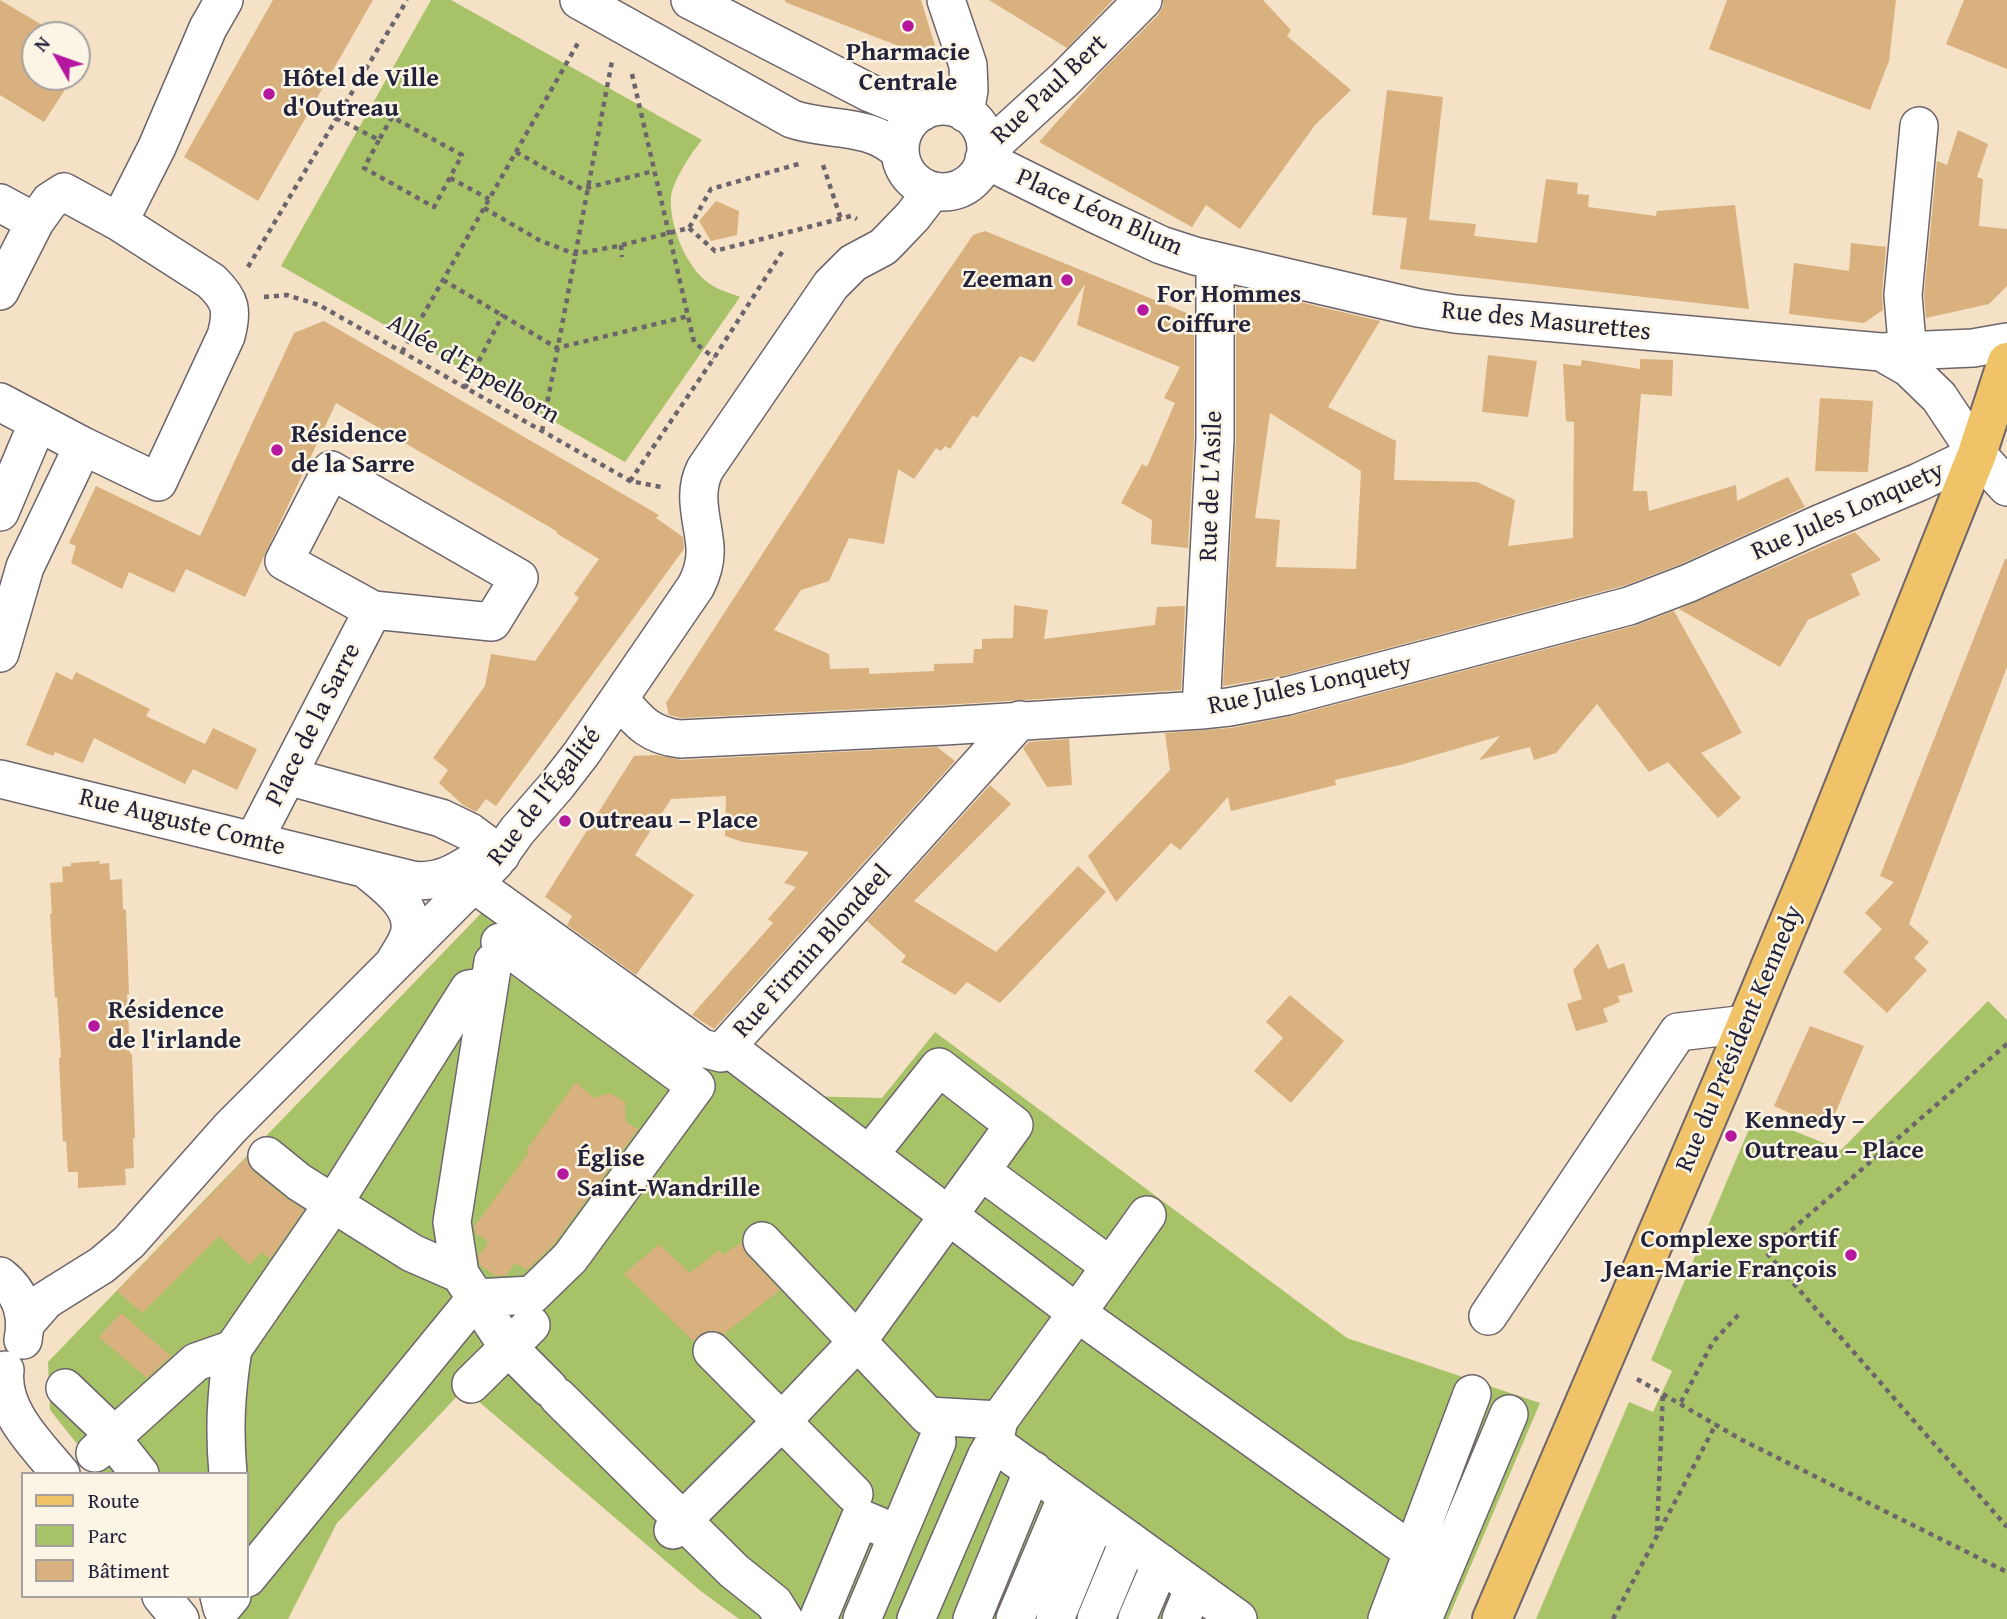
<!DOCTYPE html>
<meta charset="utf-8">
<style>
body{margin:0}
#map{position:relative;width:2007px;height:1619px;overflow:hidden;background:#f5e1c6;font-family:"Gentium Book Plus",serif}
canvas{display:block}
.legend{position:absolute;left:21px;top:1472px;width:228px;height:126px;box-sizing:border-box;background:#fcf5e5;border:2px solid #a5a1a1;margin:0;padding:9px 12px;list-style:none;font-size:21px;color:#22223b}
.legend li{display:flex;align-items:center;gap:14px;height:35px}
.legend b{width:35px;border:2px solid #a5a1a1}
.north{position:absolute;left:21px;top:21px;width:70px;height:70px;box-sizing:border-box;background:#fcf5e5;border:2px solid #a5a1a1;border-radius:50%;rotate:310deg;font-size:19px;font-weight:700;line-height:28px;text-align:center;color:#22223b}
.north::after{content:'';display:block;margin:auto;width:24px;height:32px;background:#b5179e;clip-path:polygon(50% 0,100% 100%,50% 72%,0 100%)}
</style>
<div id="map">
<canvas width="2007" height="1619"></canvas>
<ul class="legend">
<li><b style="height:9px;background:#f1c369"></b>Route</li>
<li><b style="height:19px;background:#a8c268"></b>Parc</li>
<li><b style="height:19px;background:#d8b17e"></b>Bâtiment</li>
</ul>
<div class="north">N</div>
</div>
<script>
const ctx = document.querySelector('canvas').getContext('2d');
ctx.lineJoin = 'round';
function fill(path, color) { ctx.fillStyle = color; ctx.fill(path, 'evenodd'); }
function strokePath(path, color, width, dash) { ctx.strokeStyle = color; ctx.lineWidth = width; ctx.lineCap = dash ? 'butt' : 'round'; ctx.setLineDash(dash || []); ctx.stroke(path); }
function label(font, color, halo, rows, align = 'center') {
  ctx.font = font + ' "Gentium Book Plus",serif'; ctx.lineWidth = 5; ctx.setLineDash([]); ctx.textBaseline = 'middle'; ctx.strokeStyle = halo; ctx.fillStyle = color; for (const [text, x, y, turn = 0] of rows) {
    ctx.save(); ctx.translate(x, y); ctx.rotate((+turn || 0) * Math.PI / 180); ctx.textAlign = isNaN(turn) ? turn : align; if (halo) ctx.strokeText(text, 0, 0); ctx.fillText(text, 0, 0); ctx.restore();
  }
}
const green = new Path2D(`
 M431,0h20l251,140c-10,12 -29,40 -31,57 -2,28 15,71 39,87 8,6 21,9 30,13l-115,165 -344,-196z
 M490,904l309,192 83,2 53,-66 412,306 193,65 -92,216h-709l-37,-27 -238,-203 -127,134 -49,96h-70l-19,-23h48v-122h-146l-51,-64 -2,-48z
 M1988,1001l19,19v599h-471l93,-217 24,10 19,-41 -21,-11 104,-245 86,35z`);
const building = new Path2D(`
 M0,0l59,35h-24v42h38l-29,45 -44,-27z
 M273,0h100l-115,201 -74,-44z
 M785,0h136l19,62 -155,-60z
 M989,0h124l-46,48z
 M1163,0h100l28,30 -4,6 64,54 -36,35 -75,104 -34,-24 -14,22 -153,-85 64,-72 55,-55 5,-9z
 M1727,0h169l-7,61 -19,49 -161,-61z
 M1964,0h43v69l-61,-25z
 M1387,90l56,7 -14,123 47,4 -2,12 63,7 9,-64 32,4 -1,11 12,1 -1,12 68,9 1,-5 78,-6 14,104 -349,-40 7,-51 -35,-3z
 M1958,130l30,14 -11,33 6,2 -4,47 28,3v57l-18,18 -63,14 -2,-23 13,-134 10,4z
 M716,201l23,10 -2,24 -26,6 -12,-20z
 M985,231l209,85v122l-6,110 -37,-4 1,-24 -31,-17 21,-39 5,3 28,-64 -11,-5 16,-31 -103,-42 8,-41 -51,78 -14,-6 -43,62 -4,-3 -23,34 -5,-3 -4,5 -5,-3 -22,31 -16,-10 -14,75 -35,-6 -20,43 -28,9 -27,40 55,24 1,15 39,-1v6l65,-3v-7l39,-1 1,-14h8v-10l31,-1 1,-33 34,5 -4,29 111,-14 2,-18 28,-1 -4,84 -238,15 -262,13 -12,-3 -3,-12 231,-357 76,-111z
 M1851,243l35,4 -4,46 1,17 -19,13 -75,-9 5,-51 55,8z
 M1236,287l144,34 -52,86 68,34 -2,39 83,2 38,18 -7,46 65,-8 1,-116 -8,-1 -3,-57 18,2 1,-6 58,9v-10l33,1 -1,36 -31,-2 -8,97h14l2,20 87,-26 1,16 51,-24 17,30 -124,57 -58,22 -341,90 -59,10 13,-247zM1270,413l91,58 -5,98 -80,-2 4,-47 -25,-2z
 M324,321l335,194 -3,3 27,19 1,12 -188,257 -10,-7 -10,13 -13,-7 -24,-22 9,-13 -15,-12 52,-72 6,-32 44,7 44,-63 -5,-4 25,-35 -43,-26 2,-1 -222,-129 -91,194 -59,-28 -12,24 -45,-21 -7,17 -51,-26 5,-17 -7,-3 27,-57 104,50 94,-203z
 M1488,355l49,6 -9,56 -46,-5z
 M1820,398l53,3 -5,71 -53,-1z
 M1855,532l26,28 -30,14 9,21 -52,25 -28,47 -101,-58z
 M2005,559h2v108l-98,257 20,18 -15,16 13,12 -40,43 -44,-41 39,-43 -17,-16 29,-31 -14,-6z
 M1674,611l68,122 -41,20 40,45 -23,20 -50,-56 -19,10 -52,-68 -41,49 -22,7 -4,-13 -51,13 21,-24 -96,28 -69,16 1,5 -105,26 -3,-14 -48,53 -9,-7 -55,59 -28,-46 82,-86 -5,-37 66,-5 61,-12 342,-90z
 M56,672l16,8 4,-8 74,37 -4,7 59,28 8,-16 44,21 -20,41 -44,-21 -8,15 -91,-46 -11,25 -28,-11 -2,4 -27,-11z
 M1069,739l3,46 -25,2 -24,-39 6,-6z
 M937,747l18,14 -241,268 -22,-14 81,-92 -5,-4 28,-32 -12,-4 25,-31 -66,-10 -18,-6 1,-40 -55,3 -36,56 59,40 -58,80 -69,-50 5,-9 -27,-19 89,-141 23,-1 24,5z
 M990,785l21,19 -97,97 82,51 82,-86 28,26 -106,111 -33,-21 -12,13 -54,-33 5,-6 -39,-35z
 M100,861l-1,3 10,-1 1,17 12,-1 1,30 3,1 3,84h-2l3,60h2l3,84h-2l1,30 -9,1 1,16 -48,3v-16h-10l-2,-31 -3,1 -4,-84 2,-1 -4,-60 -2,1 -5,-84 2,-1 -2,-30 13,-1 -1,-15 9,-1v-3z
 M1598,943l10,26 16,-6 9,29 -15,4 2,6 -17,7 5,13 -32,9 -9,-27 15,-5 -9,-29z
 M1290,995l54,46 -53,62 -37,-32 29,-33 -17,-16z
 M1810,1026l54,20 -36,84 -54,-24z
 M576,1082l18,16 16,-5 15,9 1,20 12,7 -84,115 -27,26 -12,-7 -8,12 -11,1 -16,-11 -2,-9 11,-14 -14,-9 -1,-6 55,-75 -3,-2z
 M247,1157l1,7 6,8 32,26 18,12 -34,49 -9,-7 -11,13 -31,-29 -77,77 -25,-22z
 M742,1242l5,13 33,35 -56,44 -7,-3h-10l-9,5 -4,6 -70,-68 35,-30 31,29 29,-23 4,5z
 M121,1313l50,43 -24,22 -48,-41z`);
const path = new Path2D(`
 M632,74l62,268 20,16
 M336,118l43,22 13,-23 70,38 -28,52 -70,-39 15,-28
 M516,152l66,37 72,-18
 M823,165l18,54
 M450,178l39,21
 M484,208l55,32 36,14 43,-8 71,-18 22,-39 91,-26
 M689,228l26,23 136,-35 6,3
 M621,245l1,12
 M248,267l159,-267
 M443,280l114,68 132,-32
 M264,297l23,-2 32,10 301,170 10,6 31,6
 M402,352l176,-309
 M465,388l38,-74
 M542,431l70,-370
 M630,481l84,-123 70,-109
 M2007,1044l-241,208 241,275
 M1637,1379l105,61 265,132
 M1681,1402l32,-60 27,-29
 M1657,1531l6,-139
 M1613,1619l103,-195`);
const minor = new Path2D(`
 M579,0l213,119c38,13 77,3 108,33
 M690,0l180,93 34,14 18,5
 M946,0l22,65 1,25 -4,23
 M900 149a43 43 0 1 1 86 0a43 43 0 1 1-86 0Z
 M986,151l79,-72 78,-79
 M984,159l111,55 66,31 34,11 223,52 37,6 426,38 92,-4 34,-6
 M0,203l35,19
 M119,222l38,-75 51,-119 16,-28
 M0,291l35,-69 15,-21 14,-9 55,30 92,59c20,19 22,29 15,55l-68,146 -75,-36 -83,-44
 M1888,356l21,12 30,29 38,57 30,33
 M1909,368l-6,-73 16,-169
 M331,470l188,108 -27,44 -119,-12 -89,-49z
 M0,512l38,-90
 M0,653l25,-86 58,-121
 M620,700c19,22 29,35 60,39l264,-13 257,-16 28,-3 58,-11 342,-90 60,-23 130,-59 100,-42 58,-28
 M1201,710l14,-271v-178
 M287,776l154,42 29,14 31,23
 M0,779l412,101c29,4 50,-11 73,-26
 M254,840l119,-230
 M368,871c18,15 49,36 41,64 -3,9 -9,18 -14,26
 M474,884l228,164 19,5 299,-333
 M493,962l-41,260 8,52 48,73 41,41
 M727,1047l350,266 -78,107 -5,23 244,176
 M267,1156l32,26 113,71 48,21
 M981,1171l129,95
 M1147,1215l-70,98 365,260
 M762,1241l166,175 71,4
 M0,1276c21,16 28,39 23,64
 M1488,1316l190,-284 69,-8
 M25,1324l21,-24 56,-35 27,-23 101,-114 265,-266 22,-31 40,-46 24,-31 115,-168c6,-12 10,-25 9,-39 -2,-27 -13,-52 0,-78l126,-184 22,-22 30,-16 7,-7 23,-24 19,-25
 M712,1351l142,143
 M5,1370c-5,40 32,75 56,104
 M471,1384l60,-59
 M65,1388l49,47 7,15 19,24
 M558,1397l176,174 40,32 10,16
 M95,1453l101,-91 37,-13 100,-145 136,-215 19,-3
 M228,1474c-4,-45 -2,-81 5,-125
 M673,1530l109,-109 75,-79 157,-217 -75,-58 -70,88
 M247,1578l229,-280 56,-3 38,-37 126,-172 -196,-144
 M161,1596l19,23
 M219,1596l3,12 10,-12
 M818,1619l42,-101 38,16
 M862,1619l75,-177
 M916,1619l70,-162 8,-14
 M972,1619l61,-149
 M1015,1619l52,-123
 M1055,1619l42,-102
 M1096,1619l33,-79
 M1137,1619l24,-56
 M1181,1619l13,-32
 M1387,1619l85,-225
 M1423,1619l86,-205`);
const major = new Path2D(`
 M1492,1619l230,-536 90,-216 165,-413 30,-92`);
const markers = [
 [908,26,7,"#b5179e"],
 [269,94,7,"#b5179e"],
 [1067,280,7,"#b5179e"],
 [1143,310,7,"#b5179e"],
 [277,450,7,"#b5179e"],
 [565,821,7,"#b5179e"],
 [94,1026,7,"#b5179e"],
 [1731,1136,7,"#b5179e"],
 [563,1174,7,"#b5179e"],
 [1851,1255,7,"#b5179e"]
];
const poiNames = [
 ["Pharmacie",908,53,"center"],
 ["Centrale",908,83,"center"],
 ["Hôtel de Ville",283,79],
 ["d'Outreau",283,109],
 ["Zeeman",1053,280,"right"],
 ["For Hommes",1157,295],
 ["Coiffure",1157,325],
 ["Résidence",291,435],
 ["de la Sarre",291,465],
 ["Outreau – Place",579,821],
 ["Résidence",108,1011],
 ["de l'irlande",108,1041],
 ["Kennedy –",1745,1121],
 ["Outreau – Place",1745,1151],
 ["Église",577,1159],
 ["Saint-Wandrille",577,1189],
 ["Complexe sportif",1837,1240,"right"],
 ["Jean-Marie François",1837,1270,"right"]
];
const streetNames = [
 ["Rue Paul Bert",1050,90,-43],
 ["Place Léon Blum",1099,213,24],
 ["Rue des Masurettes",1546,322,6],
 ["Allée d'Eppelborn",473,370,30],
 ["Rue de L'Asile",1212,486,-88],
 ["Rue Jules Lonquety",1848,512,-24],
 ["Rue Jules Lonquety",1310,686,-12],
 ["Place de la Sarre",314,725,-63],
 ["Rue de l'Égalité",545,797,-52],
 ["Rue Auguste Comte",182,823,14],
 ["Rue Firmin Blondeel",813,952,-48],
 ["Rue du Président Kennedy",1740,1039,-67]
];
fill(green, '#a8c268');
fill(building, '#d8b17e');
strokePath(minor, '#6c656c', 40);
strokePath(major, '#6c656c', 42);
strokePath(path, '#6c656c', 4.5, [5, 5]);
strokePath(minor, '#fff', 37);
strokePath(major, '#f1c369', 38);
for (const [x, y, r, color] of markers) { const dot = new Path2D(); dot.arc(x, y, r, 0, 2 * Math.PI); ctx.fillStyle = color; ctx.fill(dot); strokePath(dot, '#fcf5e5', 2.5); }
label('bold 26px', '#22223b', '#fcf5e5', poiNames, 'left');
label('26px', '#22223b', '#fcf5e5', streetNames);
</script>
